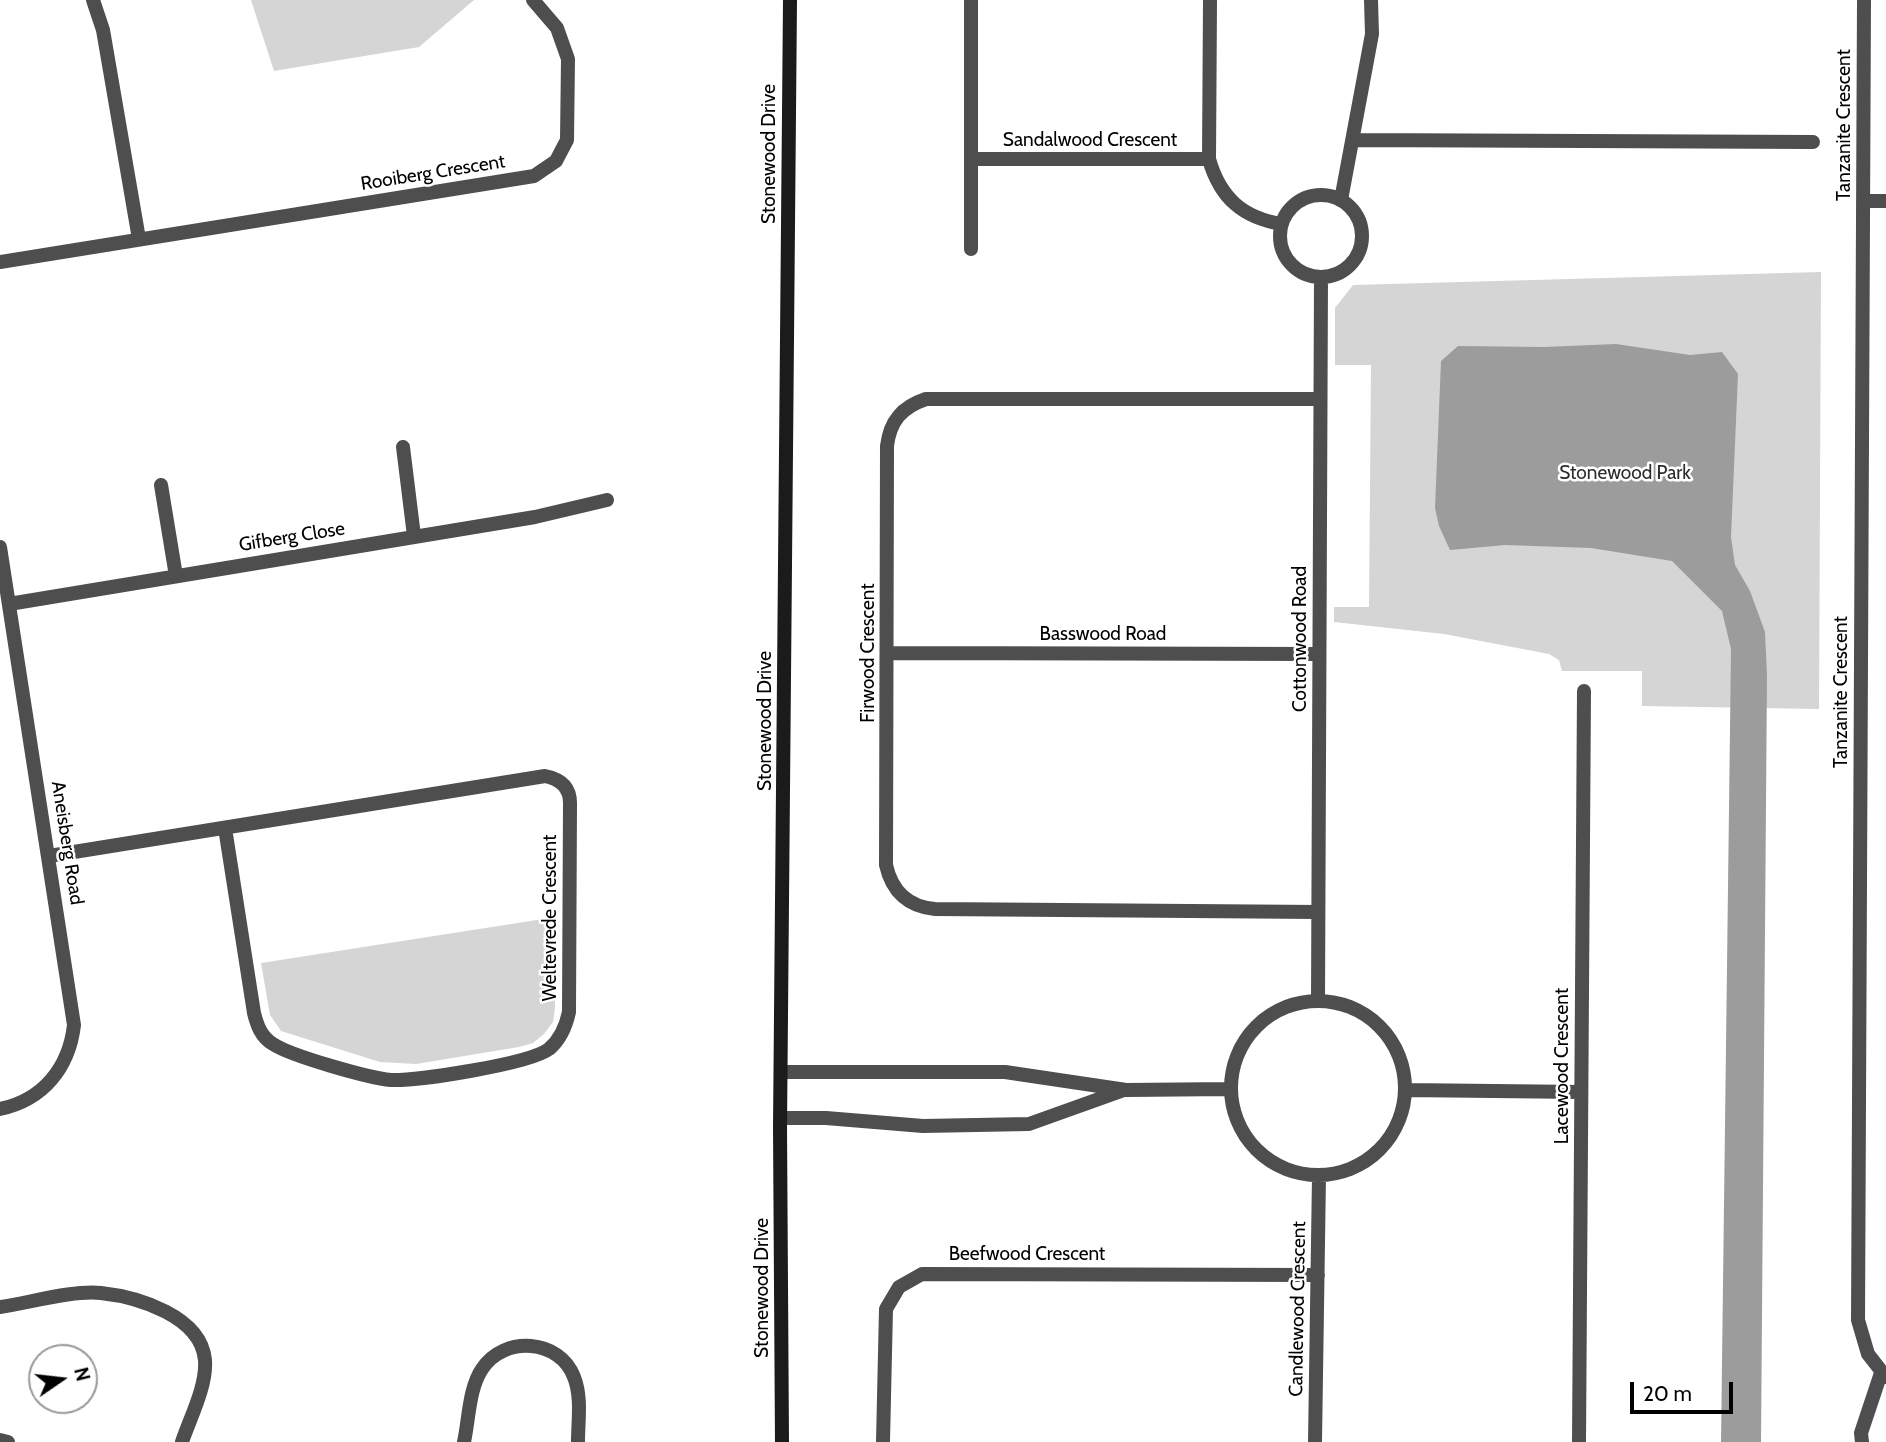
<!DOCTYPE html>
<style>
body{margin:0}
#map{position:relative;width:1886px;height:1442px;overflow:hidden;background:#fff;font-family:Cabin,sans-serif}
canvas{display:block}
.north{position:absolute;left:28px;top:1344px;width:70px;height:70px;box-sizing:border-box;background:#fff;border:2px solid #999;border-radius:50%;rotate:76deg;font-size:19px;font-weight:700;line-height:28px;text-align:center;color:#000}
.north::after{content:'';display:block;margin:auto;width:24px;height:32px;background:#000;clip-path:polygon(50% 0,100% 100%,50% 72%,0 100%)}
.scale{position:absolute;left:1630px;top:1382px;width:103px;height:32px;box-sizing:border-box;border:4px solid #000;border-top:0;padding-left:9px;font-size:21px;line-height:24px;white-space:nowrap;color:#000;-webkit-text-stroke:5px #fff;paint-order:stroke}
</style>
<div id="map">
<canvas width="1886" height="1442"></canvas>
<div class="north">N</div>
<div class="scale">20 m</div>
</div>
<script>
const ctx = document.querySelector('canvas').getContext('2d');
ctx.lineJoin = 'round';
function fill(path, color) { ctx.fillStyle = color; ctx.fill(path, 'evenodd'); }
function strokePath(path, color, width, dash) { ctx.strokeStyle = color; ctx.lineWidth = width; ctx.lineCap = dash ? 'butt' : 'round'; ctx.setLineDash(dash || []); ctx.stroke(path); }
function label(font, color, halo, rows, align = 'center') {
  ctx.font = font + ' Cabin,sans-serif'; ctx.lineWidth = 5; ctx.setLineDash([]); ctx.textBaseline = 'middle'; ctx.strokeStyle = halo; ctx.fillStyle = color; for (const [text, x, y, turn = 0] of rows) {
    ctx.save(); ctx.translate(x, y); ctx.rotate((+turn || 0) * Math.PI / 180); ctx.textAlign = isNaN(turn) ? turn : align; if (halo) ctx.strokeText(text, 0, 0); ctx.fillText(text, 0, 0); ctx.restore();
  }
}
const green = new Path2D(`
 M251,0h223l-55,47 -145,24z
 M1821,272l-2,437 -177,-3v-35h-80l-3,-11 -10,-6 -105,-20 -110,-12v-15h35l2,-242h-36v-57l18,-23z
 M556,917l-1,91 -2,14 -9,12 -11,9 -14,4 -103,17 -36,-2 -99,-31 -11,-16 -9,-52z`);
const water = new Path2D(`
 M1616,344l74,11 32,-3 16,22 -7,163 4,28 15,26 15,41 2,44 -6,766h-40l10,-793 -9,-38 -50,-50 -81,-13 -86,-3 -55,5 -11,-24 -4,-18 6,-147 17,-15 86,1z`);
const lane = new Path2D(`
 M1354,140l459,2
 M1341,200l31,-166 -1,-34`);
const street = new Path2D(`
 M93,0l10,30 36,209
 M971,0v249
 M1864,0l-6,1320 10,34 18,23
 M971,159h238c11,39 34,59 73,65
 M1209,159l1,-159
 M1280 236a41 41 0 1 1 82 0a41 41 0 1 1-82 0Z
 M1863,201h23
 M0,262l534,-86 22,-15 11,-21 1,-81 -11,-31 -24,-28
 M403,447l11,89
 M161,485l15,91
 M0,547l74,478c-5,43 -31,75 -74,84
 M9,604l526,-87 72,-17
 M887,653l432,1
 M49,856l496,-80c15,3 25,11 25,27l-1,209c-3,14 -8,27 -20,37 -20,15 -131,32 -158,31 -22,-2 -100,-24 -118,-36 -12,-7 -16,-19 -19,-31l-29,-185
 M1318,912l-383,-3c-26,-2 -43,-17 -49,-44l1,-419c3,-25 15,-39 39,-47h394
 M1318,1000l3,-722
 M1231 1088a87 87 0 1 1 174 0a87 87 0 1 1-174 0Z
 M782,1072h223l121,18 105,-1
 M1406,1090l175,2
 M781,1118h45l97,8 106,-2 95,-34
 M0,1307c29,-4 72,-17 101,-14 37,4 100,23 104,67 2,26 -15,58 -23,82
 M0,1440l8,2
 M464,1442c5,-23 5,-54 18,-73 22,-34 78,-30 92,8 8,20 4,44 4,65
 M883,1442l3,-133 13,-22 23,-13 396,1
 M1315,1442l4,-266
 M1579,1442l5,-751
 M1862,1442l-1,-9 20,-60`);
const secondary = new Path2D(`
 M782,1442l-2,-315 10,-1127`);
const streetNames = [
 ["Tanzanite Crescent",1844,125,-90],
 ["Sandalwood Crescent",1090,140],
 ["Stonewood Drive",769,154,-90],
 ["Rooiberg Crescent",433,173,-9],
 ["Gifberg Close",292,537,-9],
 ["Basswood Road",1103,634],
 ["Cottonwood Road",1300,639,-90],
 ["Firwood Crescent",868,653,-90],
 ["Tanzanite Crescent",1841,692,-90],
 ["Stonewood Drive",765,721,-90],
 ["Aneisberg Road",67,843,81],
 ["Weltevrede Crescent",550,918,-90],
 ["Lacewood Crescent",1562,1066,-90],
 ["Beefwood Crescent",1027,1254],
 ["Stonewood Drive",762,1288,-90],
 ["Candlewood Crescent",1298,1309,-89]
];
const parkNames = [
 ["Stonewood Park",1625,473]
];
fill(green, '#d5d5d5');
fill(water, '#9c9c9c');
strokePath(lane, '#4e4e4e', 14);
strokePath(street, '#4e4e4e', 14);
strokePath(secondary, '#1b1b1b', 14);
label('19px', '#000', '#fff', streetNames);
label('19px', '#2c2c2c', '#fff', parkNames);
</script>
